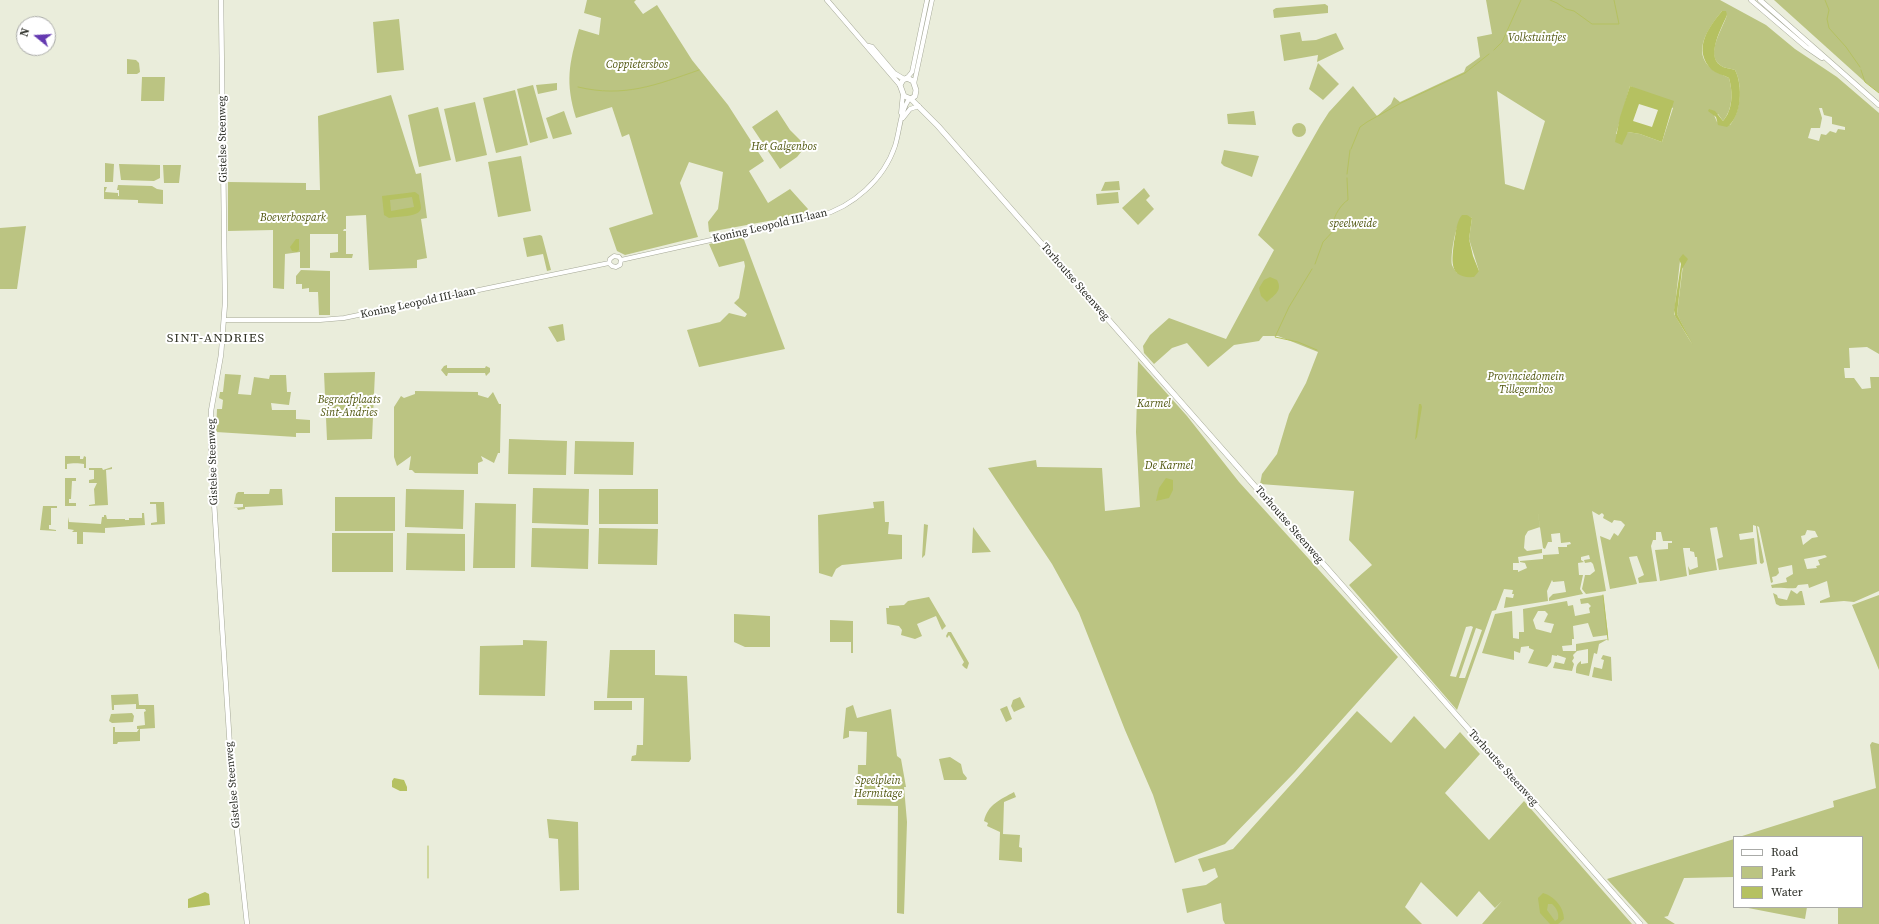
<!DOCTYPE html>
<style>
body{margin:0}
#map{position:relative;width:1879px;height:924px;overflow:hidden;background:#eaeddb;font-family:"Source Serif 4",serif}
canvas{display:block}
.legend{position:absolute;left:1733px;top:836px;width:130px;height:72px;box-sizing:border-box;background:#fff;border:1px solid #aaaba8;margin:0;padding:5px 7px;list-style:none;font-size:12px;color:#2b2d26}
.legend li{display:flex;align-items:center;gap:8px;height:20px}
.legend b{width:20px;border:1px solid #aaaba8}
.north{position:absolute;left:16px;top:16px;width:40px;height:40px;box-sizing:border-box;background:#fff;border:1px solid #aaaba8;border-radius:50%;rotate:288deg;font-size:11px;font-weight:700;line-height:16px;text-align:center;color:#2b2d26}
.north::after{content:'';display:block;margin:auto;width:14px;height:18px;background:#6439b0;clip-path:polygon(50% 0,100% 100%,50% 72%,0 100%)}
</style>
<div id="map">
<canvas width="1879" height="924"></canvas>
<ul class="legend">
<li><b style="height:5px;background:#fff"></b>Road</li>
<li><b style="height:11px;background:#bbc482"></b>Park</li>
<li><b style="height:11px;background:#b5c161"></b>Water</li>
</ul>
<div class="north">N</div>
</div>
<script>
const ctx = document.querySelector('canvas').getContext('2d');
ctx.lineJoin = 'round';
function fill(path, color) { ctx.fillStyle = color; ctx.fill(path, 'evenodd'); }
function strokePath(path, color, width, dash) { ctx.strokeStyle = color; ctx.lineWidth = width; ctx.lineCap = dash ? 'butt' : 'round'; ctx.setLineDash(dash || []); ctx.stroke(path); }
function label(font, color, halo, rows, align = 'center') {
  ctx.font = font + ' "Source Serif 4",serif'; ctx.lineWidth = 4; ctx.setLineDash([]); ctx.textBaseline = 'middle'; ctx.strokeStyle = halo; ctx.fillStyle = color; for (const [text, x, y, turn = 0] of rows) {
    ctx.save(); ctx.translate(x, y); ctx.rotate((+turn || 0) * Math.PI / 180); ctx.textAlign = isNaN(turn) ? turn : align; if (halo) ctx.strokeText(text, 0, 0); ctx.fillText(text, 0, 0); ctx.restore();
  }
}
const green = new Path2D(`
 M587,0h49l-2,2 9,12 14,-9 35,55 36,45 36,56 -15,10 19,32 22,-14 18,20 -2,5 -97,18 -1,-10 10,-13 5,-37 -34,-10 -9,21 18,54 -73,18 -8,-4 -8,-23 44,-14 -24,-80 -7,3 -10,-30 -36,11c-11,-36 -7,-54 3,-89l20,6 2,-17 -17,-5z
 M1486,0h234l46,25 29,24 42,28 42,36v241l-12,-7 -18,1 1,20h-6l1,10h9l8,11 9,-1 -1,-11h9v214l-25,11 -10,-1 -24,2v-2l10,-4 -3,-16 -18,7 -1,-4 -10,1 -2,3c-8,1 -15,-1 -24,0l-1,-3 16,-3 -1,-4 7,-4 -1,-9 -14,3 1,5 -3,3 -4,1 1,5 -2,1 -12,-56 -2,-1 7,36 -2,2 -2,-1 -4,-37 -3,-1v7l-14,2 1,6 14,-2 3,26 -38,6 -2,-11 6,-2 -6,-30 -7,1 7,42 -28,5 -1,-9 2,4 8,-3 -1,-10h-2l-1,-5 -4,-1v-3h-7l4,28 -27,5 -5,-31 13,-1v-6h4v-2h-9l-2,-9h-5v8h-3l-2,6 6,35 -18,2 -1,-5 6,-3 -7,-19 -8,1 8,27 -27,5 -10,-53 10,4 4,-7 4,3 7,-11 -4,-4 -7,-1 -2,3 -9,-5 1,-3 -2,-2 -3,2 -7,-4 14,80 -20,3 -4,-5 3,-14h5l5,-4 -2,-7 -2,-2 -6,1 -1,-3 6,-1 -1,-4 -8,2v3l3,2 -6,1 1,12h4l-3,14 3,5 -34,7v-3l4,-4 13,-2 -2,-11 -11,1 -1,-2 -5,11 1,10 -44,7 2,-11 7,1 1,-4h-2l1,-4 -9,-1 -8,21 -4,1 -35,99 -108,-125 23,-20 -23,-25 5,-49 -94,-7 2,-10 15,-20 12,-40 17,-31 12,-31 -40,-16h-15l-4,5 -25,4 -26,22 -21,-24 -15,5 -18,16 -10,-11 -1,-7 7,-11 19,-17 57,21 48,-89 -16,-15 62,-109 9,-14 24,-26 24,30 14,-12 3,-7 6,5 64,-30 2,-5 14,-10 -3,-20 15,-3zM1722,11l5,4c-4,13 -22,39 -7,50 5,4 10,3 15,5 8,15 6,42 -5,55l-13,-3 -3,-7 4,-1 5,7c10,-12 10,-29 6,-43 -5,-3 -12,-5 -17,-9 -22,-17 -2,-43 10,-58zM1630,86l43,22 -11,34 -22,-8 -12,-2 -3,2h-9zM1497,91l48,30 -21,69 -19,-6zM1819,108h3l2,7 8,2v7l13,3v3l-7,-1 -2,4 -6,-2 -4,4 -5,-1 -2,7 -11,-3 3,-10h9l2,-10zM1465,215l7,3 -3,21 10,32 -22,2c-1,-2 -4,-5 -5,-8 -2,-9 4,-47 13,-50zM1680,261l3,4 -6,49 15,30 -18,-30zM1537,507l6,41 2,1 3,-7h4l-1,-8 9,-1 1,10 9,-1 1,2 -4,1v2h-9l1,7 -16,1v4l-23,2v1l5,1 2,5 -9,4v-2h-5v-7h6l-1,-6 24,-4v-4l-15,2 -3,-3 1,-12 3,-5 12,-4zM1807,530l8,1 3,6 -6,1 -9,7 -2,-9 4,-1zM1825,555l2,2 -9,3 2,5 -4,1 1,2 -10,1 -3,-10zM1471,626l2,1 -17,50 -6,-1 16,-49zM1476,628l6,2 -17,48h-6z
 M1774,0h105v93l-14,-11z
 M1325,4l3,2v7l-54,5 -1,-8 3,-2z
 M399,19l5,51 -27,3 -4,-51z
 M1300,32l2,9 14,-1 20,-7 8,16 -27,13 1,-7 -34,6 -4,-26z
 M127,59l9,1 3,3 1,9 -3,2h-10z
 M1318,63l21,21 -16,16 -14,-11z
 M142,77h23l-1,24h-23z
 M557,83v7l-19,4 -2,-9z
 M533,85l15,53 -18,5 -13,-54z
 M515,90l13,55 -32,8 -13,-55z
 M391,95l25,79 5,-1 6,45 -6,1 6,39 -10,2v8l-48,2 -3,-55 -20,1v13h-2l-1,2h3v23h7l-1,4h-22v-5l8,-1v-18h-28v34h-10v-16l-15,2 -1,35 -11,-1v-58l-45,1v-49l78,1v7h14l-2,-74z
 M475,102l12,53 -31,7 -12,-53z
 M438,107l13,53 -32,7 -11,-52z
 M777,110l13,20 16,16 -9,11 -17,12 -28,-42z
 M564,111l8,23 -19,5 -7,-21z
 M1254,111l2,14 -28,-1 -1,-10z
 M1292 130a7 7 0 1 1 14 0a7 7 0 1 1-14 0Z
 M1224,150l35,6 -7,21 -28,-11 -3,-3z
 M521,156l10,55 -33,6 -10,-55z
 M105,163l9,1 -1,18h-8z
 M119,164l41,1v13l-6,3 -33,-1z
 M163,165h18l-2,18h-15z
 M1119,181l1,9 -19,1 4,-9z
 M118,185l34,1 5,3 6,1v14l-25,-1v-3l-34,-1v-12h3l-2,5 13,1v3h1v-6h-2z
 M1144,188l6,8 -4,4 8,9 -16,16 -16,-17z
 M1118,192l1,11 -22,2 -1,-11z
 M26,226l-9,63h-17v-61z
 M540,235l2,1 9,34 -4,1 -4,-17 -16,3 -4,-19z
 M743,237l42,112 -86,18 -12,-37 33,-8 9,-9 16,4 2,-3 -13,-11 5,-5 6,-32 -1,-5 -25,6 -10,-23z
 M301,270l29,1v44h-11l-1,-23h-9v-4l-7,1v-5h-6v-8z
 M563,324l2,16 -8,2 -9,-15z
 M1138,361l49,55 52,66 159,175 -103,115 -70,72 -50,19 -22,-68 -28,-65 -46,-117 -27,-49 -64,-96 48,-8 1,7 65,1 3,43 35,-4 -4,-75z
 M447,365v3h38l1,-2 4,2v4l-4,4 -1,-3h-37l-1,3h-1l-5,-6 3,-4z
 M375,372l-3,67 -45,1 -3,-67z
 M225,374l16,1 -3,19 13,1 3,-18 15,2 1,-4h16l1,17h4l-2,13 -18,-2 1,7h24v9l14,1v13h-14v4l-80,-5 1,-23h5l1,-9 -4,-2 1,-6h3z
 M415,391l63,1v3l10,3 5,-6 6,12h2l-1,49h-2l-4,10 -13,-7 2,5 -5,2v11l-63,-1 -3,-3h-3l2,-14 -14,10 -3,-9v-50l7,-11 3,2 11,-4z
 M509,439l58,2 -1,34 -58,-1z
 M575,441l59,1 -1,33 -59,-1z
 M65,456h15v3h3l1,-3 2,1v11h-2v-4c-4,-1 -13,-1 -17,0v5h-2z
 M112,467v2l-6,1 2,35 -19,1v-1l6,-1 -1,-15 3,-6h-8v-3l5,-1v-9h-5v-2h13l1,2z
 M65,478h11v3h-4l-1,18h-2v4h7v3h-11z
 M533,488l56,1 -1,36 -56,-2z
 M270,489h12l1,16 -38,2v2l-7,1 -1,-2h-4l10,-1v-3h-9l2,-10 2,-2h6v2h25z
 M406,489l58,1 -1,39 -58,-2z
 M599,489h59v35h-59z
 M335,497h60v34h-60z
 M884,501l1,21h4l-1,12 14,1v24l-60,6 -6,4 -4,8 -13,-4 -1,-58 56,-7 -1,-6z
 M150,502h14l1,22 -14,1v-2l6,-1 -1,-18h-6z
 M475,503l41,1 -1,64h-42z
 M43,506h14v2h-6v17h-2v4l7,1v1l-16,-1z
 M142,513h2l1,12 -40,3v5l-22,-1v12h-6v-12h-5l2,-2 -6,-1v-12l1,5 32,2 1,-7h2v-2h2l1,4h18v1h4v-2h13z
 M924,524l4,1 -3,30 -3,3z
 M973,527l18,25 -19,1z
 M532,528l57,1 -1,40 -57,-2z
 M599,528l59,1 -1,36 -59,-1z
 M332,533h61v39h-61z
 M407,533l58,1v37l-59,-1z
 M1791,590l6,4 3,-3h2l3,14 -25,1 -4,-2 -3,-11 4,2 1,3 9,2z
 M1603,595l5,40 -15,2 -5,-14 -15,3 1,13h-2v6l-10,1 1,5h13v-7l32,-5 -9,5 -2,10 -3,-1 -5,23 -13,-3c0,-5 0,-9 5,-12v3l7,-1v-14l-11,2 -4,4 1,3 -2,3 2,3 -2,7 -19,-3 2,-6 9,2 2,-6 -9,-3v1l-5,-1 -1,7 -4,5 -19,-4 6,-13 -5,-2v-2l-8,1 -1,6 -6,-2v9l-32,-7 13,-39 17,-3 1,27 6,1v-7h5l-1,-23 44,-8 1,5 5,-1 2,11 15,-3 -1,-5 2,-2 -3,-3 -7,1 -1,-5zM1538,611h7l3,3 -4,8 10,2 -3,9 -15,-4 -3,-9z
 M1879,595v75l-27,-65z
 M929,597l17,29 -4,4 -6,-14 -19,8 5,12 -7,3 -14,-4 1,-5 -3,-4 -12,-2 -1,-16h3v-2l15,-1 4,-4z
 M734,614l36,2v31h-25l-11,-5z
 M830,620l23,1v32h-2v-11h-21z
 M948,632h3l18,31 -2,6 -2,-1 -3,-3 2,-3 -15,-27 -2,3 -1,-2z
 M523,640l24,1 -2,55 -66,-1 1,-49 43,-1z
 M610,650h45v25l32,1 4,83 -2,3 -58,-1 1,-5 4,-1 1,-10h6l1,-47h-37z
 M1603,655l8,2 1,24 -20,-4 2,-10 8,2 2,-9 -3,-1z
 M138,694l1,11h15l1,23 -15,1v12l-22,1 -1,2h-4v-17h2v5h22l2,-3h-2v-3l8,-1 -1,-13 2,-1 -1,-2h-9v-5l-22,1v5h-2l-1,-15z
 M1020,697l5,10 -11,5 -3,-6 2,-6z
 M594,701h38v9h-38z
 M853,705l4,13 34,-9 6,47 4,3 5,28h-2l3,35 -3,92 -7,-1 1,-107 -41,-1 1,-40h8l1,-33 -18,-1v6l-6,2 3,-31z
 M1007,706l5,13 -6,3 -6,-13z
 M1357,711l34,32 23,-27 31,33 15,-17 20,22 -35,39 44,47 35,-39 108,123h-150l20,-23 -7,7 -16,-17 -22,26 -36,-35 -16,25 17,17h-197l-2,-4 -2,-17 -34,10 -5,-24 24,-4 12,-8 -3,-9 -12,4 -5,-13 35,-10z
 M132,713l2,3 -1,6 -21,1 -3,-2 2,-7z
 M1872,742l7,2v180h-41v-17h24v-70h-123l95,-30 -1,-6 43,-13 -6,-43z
 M950,757l11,7 2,9 4,5 -1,2h-22l-5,-21z
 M1014,792l2,5 -12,5 -1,32 17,1 -1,12 3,1v14l-23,-2 1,-28 -13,-6 1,-3 -4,-2c4,-17 16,-21 30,-29z
 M547,819l31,3 1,68 -19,1 -2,-52 -9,-1z
 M1734,839v38l-50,1 -16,38 -4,1 11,7h-27l-41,-45z
 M1743,907h64l-2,12z`);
const water = new Path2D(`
 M1722,11h4l1,4c-5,12 -21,40 -7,50 5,4 10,3 15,5 8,15 7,47 -8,57l-9,-2 -2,-8 -8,-6 1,-2 6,2 8,10c10,-11 10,-29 6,-43 -5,-3 -12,-4 -17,-8 -20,-20 -4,-42 10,-59z
 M1630,86l44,15 -12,41 -22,-8 -12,-2 -6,13 -7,-3 5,-25zM1639,104l19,6 -6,17 -19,-6z
 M415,192l4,3c0,4 2,9 2,13 -1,10 -25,8 -32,10l-5,-3 -2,-19zM412,197l2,10 -23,4 -1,-11z
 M1462,215h5l5,3 -3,21 4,17 6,15 -5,6c-26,2 -22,-17 -20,-35 2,-9 2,-20 8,-27z
 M296,239h3v11l-2,2 -5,-1 -2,-4z
 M1683,254l5,5 -6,10 -5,45 16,31 -18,-29 -1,-6 7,-46 -2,-5z
 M1270,277l7,3c6,11 -3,15 -10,22l-6,-6 -2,-8 5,-8z
 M1419,404h2l1,3 -5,30 -2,3z
 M1166,478l7,2v10l-4,8 -13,3 3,-13z
 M394,778l10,2 3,7v4h-7l-8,-4v-6z
 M205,892l4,2 1,11 -22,3v-9z
 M1543,893c11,3 21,14 21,26l-6,5h-8l-10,-11 -2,-15zM1548,904h4c5,5 7,9 6,15l-3,2 -8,-11z`);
const stream = new Path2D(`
 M1550,0l7,3 9,6 8,2 18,13h27l-5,-24
 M1825,0l4,10 -2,9 2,9 17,19 14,20
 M1494,50l8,-8 19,-42
 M1861,70l4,12 14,11
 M578,87c46,11 78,-2 121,-17
 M1351,149l9,-22 7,-5 34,-19 64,-30 24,-19
 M1347,174l3,-24
 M1315,264l8,-22 12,-13c0,-2 -1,-4 -1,-7 -1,-5 8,-19 14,-22l-1,-22
 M1312,269l-23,38 -14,30 23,5 19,8
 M1603,595l5,45
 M428,878v-32`);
const tertiary = new Path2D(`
 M907,78l5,-6 15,-72
 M914,84l18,-84
 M901,113l2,-20
 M903,118l7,-9 9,-3
 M621,260l198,-44c34,-9 65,-37 76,-70 5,-16 5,-34 14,-47
 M609,263l3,3 4,1 4,-2 1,-5
 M609,263l1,-4 4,-3 5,1 2,3
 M224,320h96l24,-2 265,-55`);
const secondary = new Path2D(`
 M221,0l4,303 -4,52 -10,56v45l22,338 14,130
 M827,0l73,85
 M1751,0l55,47 16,11
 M1760,0l119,105
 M868,46l4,1 22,26 10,6`);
const primary = new Path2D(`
 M907,78l6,3 3,9 -1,6 -4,3 -7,-3 -4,-11 3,-5z
 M911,99l27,27 702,798`);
const parkNames = [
 ["Volkstuintjes",1537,38],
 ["Coppietersbos",637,65],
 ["Het Galgenbos",784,147],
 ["Boeverbospark",293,218],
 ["speelweide",1353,224],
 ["Provinciedomein",1526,377],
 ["Tillegembos",1526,390],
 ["Begraafplaats",349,400],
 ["Sint-Andries",349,413],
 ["Karmel",1154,404],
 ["De Karmel",1169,466],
 ["Speelplein",878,781],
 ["Hermitage",878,794]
];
const streetNames = [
 ["Gistelse Steenweg",223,139,-91],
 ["Koning Leopold III-laan",770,226,-13],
 ["Torhoutse Steenweg",1075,282,49],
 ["Koning Leopold III-laan",418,303,-12],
 ["Gistelse Steenweg",213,462,-92],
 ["Torhoutse Steenweg",1289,525,49],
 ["Torhoutse Steenweg",1503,768,48],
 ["Gistelse Steenweg",233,785,-95]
];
const quarterNames = [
 ["SINT-ANDRIES",216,339]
];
fill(green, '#bbc482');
fill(water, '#b5c161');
strokePath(stream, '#b5c161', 1);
strokePath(tertiary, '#a5a897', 5);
strokePath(secondary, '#a5a897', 5.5);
strokePath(primary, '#a5a897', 6);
strokePath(tertiary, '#fff', 4);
strokePath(secondary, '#fff', 4.5);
strokePath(primary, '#fff', 5);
label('italic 11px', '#51570f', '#fff', parkNames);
label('11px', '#2b2d26', '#fff', streetNames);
ctx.letterSpacing = '1px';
label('13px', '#313325', '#fff', quarterNames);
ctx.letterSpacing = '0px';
</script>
